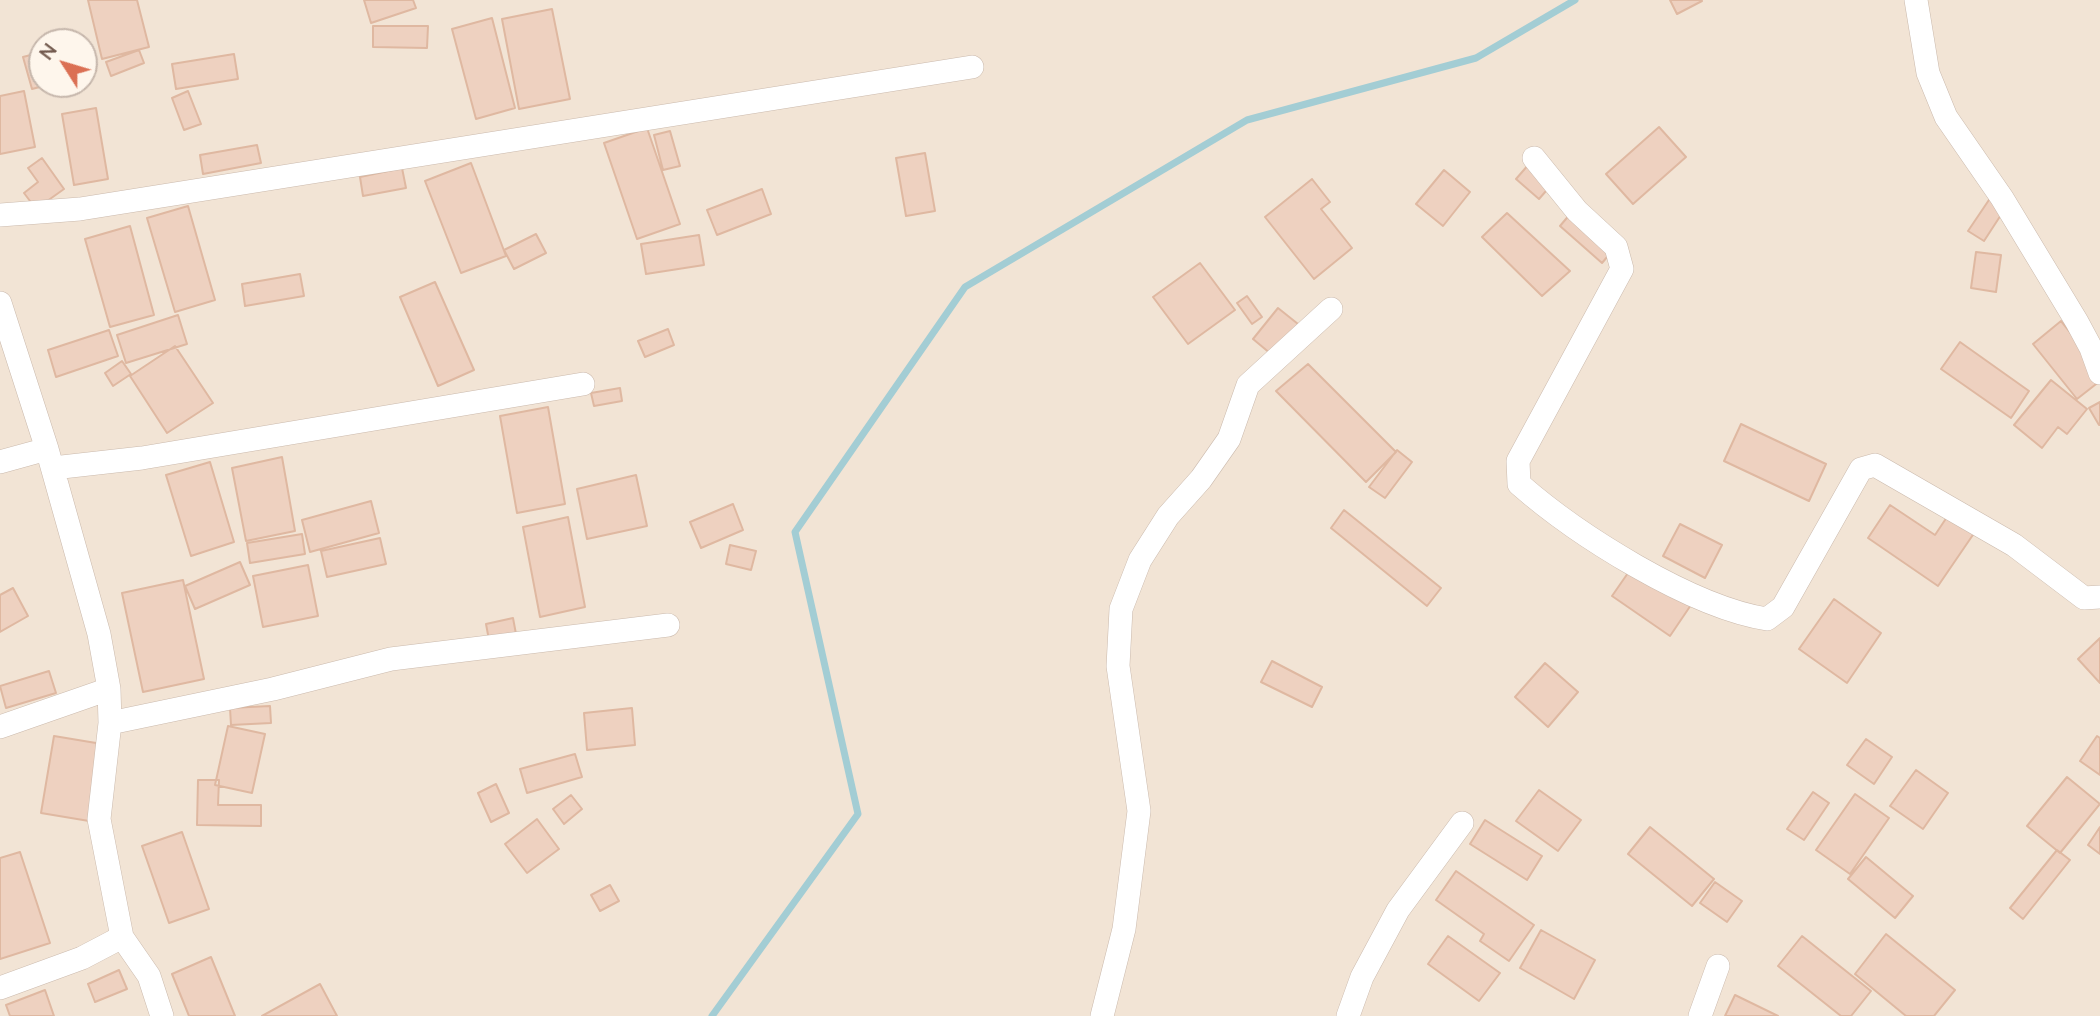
<!DOCTYPE html>
<style>
body{margin:0}
#map{position:relative;width:2100px;height:1016px;overflow:hidden;background:#fbf2e6;font-family:Lato,sans-serif}
canvas{display:block}
.north{position:absolute;left:28px;top:28px;width:70px;height:70px;box-sizing:border-box;background:#fef6ec;border:2px solid #c6b7ac;border-radius:50%;rotate:307deg;font-size:19px;font-weight:700;line-height:28px;text-align:center;color:#72594d}
.north::after{content:'';display:block;margin:auto;width:24px;height:32px;background:#db7054;clip-path:polygon(50% 0,100% 100%,50% 72%,0 100%)}
</style>
<div id="map">
<canvas width="2100" height="1016"></canvas>
<div class="north">N</div>
</div>
<script>
const ctx = document.querySelector('canvas').getContext('2d');
ctx.lineJoin = 'round';
function fill(path, color) { ctx.fillStyle = color; ctx.fill(path, 'evenodd'); }
function strokePath(path, color, width, dash) { ctx.strokeStyle = color; ctx.lineWidth = width; ctx.lineCap = dash ? 'butt' : 'round'; ctx.setLineDash(dash || []); ctx.stroke(path); }
const residential = new Path2D(`
 M0,0h2100v1016h-2100zM42,42h42v42h-42z`);
const stream = new Path2D(`
 M712,1016l146,-202 -63,-282 170,-245 282,-167 229,-62 99,-58`);
const building = new Path2D(`
 M88,0h49l12,47 -47,12z
 M364,0h49l3,8 -45,15z
 M1670,0h31l1,1 -25,13z
 M552,9l18,90 -51,10 -17,-90z
 M492,18l23,90 -39,11 -24,-90z
 M373,26h55l-1,22 -54,-1z
 M86,39l10,32 -12,3v-32h-10z
 M139,50l5,13 -33,13 -5,-14z
 M42,52v32h9l-19,5 -9,-32z
 M234,54l4,25 -62,10 -4,-25z
 M24,91l11,56 -35,7v-58z
 M188,91l13,33 -17,6 -12,-32z
 M96,108l12,71 -34,6 -12,-71z
 M1659,127l27,30 -53,47 -27,-30z
 M647,128l33,96 -43,15 -33,-96z
 M670,131l10,35 -17,4 -9,-35z
 M257,145l4,18 -58,11 -3,-19z
 M925,153l10,58 -29,5 -10,-58z
 M1536,156l23,20 -20,23 -23,-20z
 M42,158l22,31 -28,20 -12,-16 14,-11 -10,-14z
 M471,163l35,93 -45,17 -36,-92z
 M402,168l4,20 -43,8 -3,-19z
 M1444,170l26,22 -27,34 -27,-22z
 M1312,179l18,23 -9,7 31,39 -38,31 -49,-62z
 M1997,188l15,10 -28,43 -16,-10z
 M762,189l9,25 -54,21 -10,-25z
 M188,206l27,94 -40,12 -28,-94z
 M1507,213l63,58 -28,25 -60,-59z
 M1571,213l42,37 -11,13 -42,-37z
 M130,226l24,89 -44,12 -25,-88z
 M536,234l10,19 -32,16 -10,-19z
 M699,235l5,30 -58,9 -5,-30z
 M1976,252l25,3 -5,37 -25,-4z
 M1200,263l35,47 -47,34 -35,-47z
 M300,274l4,22 -59,10 -3,-22z
 M435,282l39,88 -36,16 -38,-89z
 M1247,296l15,21 -10,7 -15,-21z
 M1278,308l25,20 -26,31 -24,-20z
 M178,315l9,29 -61,19 -9,-28z
 M2061,321l39,48v12l-23,18 -44,-55z
 M668,329l6,16 -29,12 -7,-16z
 M109,330l9,26 -62,21 -8,-27z
 M1960,342l69,49 -18,27 -70,-49z
 M175,346l38,57 -46,30 -37,-57z
 M122,361l9,13 -18,12 -8,-13z
 M1308,364l88,88 -30,30 -90,-91z
 M2051,380l36,29 -20,25 -9,-7 -16,21 -28,-23z
 M620,388l2,13 -28,5 -3,-13z
 M2100,402v23h-1l-10,-17z
 M548,407l17,97 -48,9 -17,-97z
 M1741,424l85,40 -17,37 -85,-40z
 M1397,450l15,12 -27,36 -16,-11z
 M282,457l13,74 -49,10 -14,-73z
 M210,462l24,80 -43,14 -25,-81z
 M636,475l11,51 -60,13 -10,-50z
 M371,501l8,32 -69,19 -8,-32z
 M733,504l10,26 -42,18 -11,-26z
 M1890,505l45,30 18,-27 26,18 -41,60 -70,-48z
 M1344,510l97,78 -14,18 -96,-78z
 M568,517l17,90 -45,10 -17,-90z
 M1680,524l42,21 -17,33 -42,-22z
 M302,534l3,20 -55,9 -3,-20z
 M380,538l6,26 -59,13 -6,-26z
 M730,545l26,6 -5,19 -25,-6z
 M1637,560l58,39 -25,37 -58,-40z
 M240,562l10,23 -55,24 -10,-23z
 M308,565l10,51 -55,11 -10,-51z
 M183,580l21,99 -61,13 -21,-99z
 M13,588l15,28 -28,16v-37z
 M1834,599l47,34 -34,50 -48,-34z
 M513,618l3,16 -27,6 -3,-16z
 M2100,638v45l-22,-24z
 M1272,661l50,26 -10,20 -51,-25z
 M1545,663l33,29 -30,35 -33,-30z
 M49,671l7,22 -50,15 -6,-22z
 M270,706l1,17 -40,2 -1,-17z
 M632,708l3,37 -48,5 -3,-37z
 M228,726l37,8 -13,59 -37,-8z
 M54,736l48,8 -13,77 -48,-8z
 M2097,736l3,2v37l-20,-14z
 M1866,739l26,18 -18,27 -27,-19z
 M575,754l7,23 -55,16 -7,-24z
 M1916,770l32,23 -25,36 -33,-23z
 M2067,777l33,27 -40,49 -33,-27z
 M198,780h21l-1,25h43v21l-64,-1z
 M496,784l13,29 -18,9 -13,-29z
 M1539,790l42,30 -23,31 -42,-30z
 M1813,792l16,11 -25,37 -17,-11z
 M1855,794l34,24 -39,56 -34,-24z
 M571,795l11,14 -18,15 -11,-15z
 M537,819l22,30 -32,24 -22,-29z
 M1485,820l57,36 -15,24 -57,-36z
 M1650,827l64,52 -22,27 -64,-52z
 M2100,827v27l-12,-9z
 M182,832l27,77 -40,14 -27,-77z
 M2057,850l13,10 -47,59 -13,-11z
 M20,852l30,91 -50,16v-101z
 M1866,857l47,39 -18,22 -47,-39z
 M1456,871l78,54 -25,36 -29,-20 4,-7 -48,-34z
 M1715,882l27,19 -15,21 -27,-19z
 M610,885l9,16 -19,10 -9,-16z
 M1541,930l54,30 -21,39 -54,-31z
 M1886,934l69,56 -21,26h-28l-51,-42z
 M1448,936l52,37 -21,28 -51,-37z
 M1802,936l69,55 -20,25h-10l-63,-50z
 M211,957l24,59h-46l-17,-42z
 M119,970l8,19 -32,13 -7,-18z
 M320,984l17,32h-75z
 M45,990l9,26h-44l-4,-11z
 M1735,995l43,21h-53z`);
const minor = new Path2D(`
 M1916,0l12,73 18,44 56,81 75,124 14,26 9,25
 M1534,158l43,53 39,36 6,22 -104,192 1,23c58,51 172,123 248,135l16,-12 78,-138 14,-4 139,80 70,53 16,-1
 M0,215l80,-6 892,-142
 M0,303l47,146 52,185 10,55 1,34 -11,96 23,118 -40,21 -82,30
 M0,462l47,-13
 M53,468l89,-10 441,-74
 M110,723l163,-34 118,-30 277,-34
 M0,727l109,-38
 M122,937l27,39 13,40
 M1102,1016l22,-87 15,-118 -21,-145 3,-57 19,-49 28,-44 33,-37 28,-40 19,-54 83,-76
 M1348,1016l14,-39 36,-67 64,-87
 M1700,1016l18,-50`);
fill(residential, '#f2e4d5');
strokePath(stream, '#a3cdd4', 7);
fill(building, '#eed1c0');
strokePath(building, '#dfb8a1', 2);
strokePath(minor, '#cbbaad', 24);
strokePath(minor, '#fff', 23);
</script>
